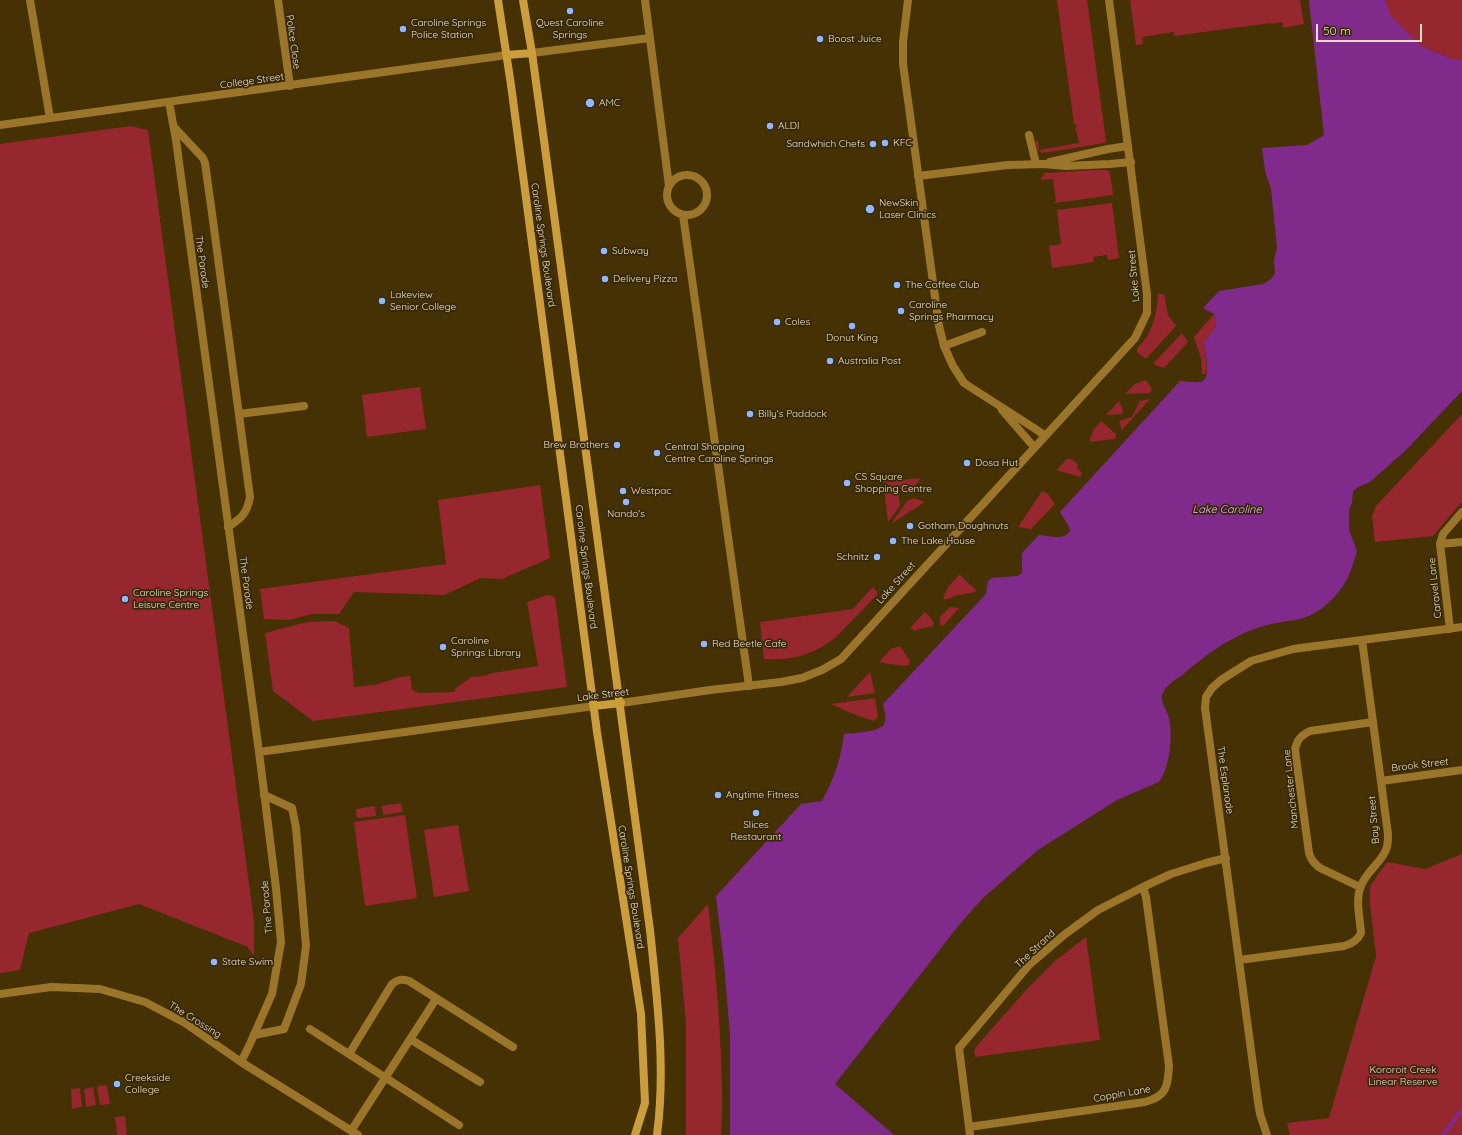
<!DOCTYPE html>
<style>
body{margin:0}
#map{position:relative;width:1462px;height:1135px;overflow:hidden;background:#453103;font-family:Quicksand,sans-serif}
canvas{display:block}
.scale{position:absolute;left:1316px;top:24px;width:106px;height:18px;box-sizing:border-box;border:2px solid #ecdcc1;border-top:0;padding-left:5px;font-size:12px;line-height:14px;white-space:nowrap;color:#ecdcc1;-webkit-text-stroke:3px #36280b;paint-order:stroke}
</style>
<div id="map">
<canvas width="1462" height="1135"></canvas>
<div class="scale">50 m</div>
</div>
<script>
const ctx = document.querySelector('canvas').getContext('2d');
ctx.lineJoin = 'round';
function fill(path, color) { ctx.fillStyle = color; ctx.fill(path, 'evenodd'); }
function strokePath(path, color, width, dash) { ctx.strokeStyle = color; ctx.lineWidth = width; ctx.lineCap = dash ? 'butt' : 'round'; ctx.setLineDash(dash || []); ctx.stroke(path); }
function label(font, color, halo, rows, align = 'center') {
  ctx.font = font + ' Quicksand,sans-serif'; ctx.lineWidth = 3.5; ctx.setLineDash([]); ctx.textBaseline = 'middle'; ctx.strokeStyle = halo; ctx.fillStyle = color; for (const [text, x, y, turn = 0] of rows) {
    ctx.save(); ctx.translate(x, y); ctx.rotate((+turn || 0) * Math.PI / 180); ctx.textAlign = isNaN(turn) ? turn : align; if (halo) ctx.strokeText(text, 0, 0); ctx.fillText(text, 0, 0); ctx.restore();
  }
}
const green = new Path2D(`
 M1057,0h30l19,141 -1,2 -62,10 -6,-3 -2,-8 3,-2 1,10 40,-7 -2,-10 -2,-5 2,-1v-2l-3,-1z
 M1130,0h170l4,24 -21,4 -1,-6 -11,2v-1l-97,13v-4l-32,5 1,7 -7,1z
 M1385,0h77v60l-9,-1 -30,-12 -33,-31z
 M131,126l17,4 106,791v35l-6,-9 -109,-43 -110,29 -9,37 -20,3v-829z
 M1094,170h13l3,2 3,23 -58,8 -1,-1 2,-1 -3,-22 -12,1v-2l4,-5z
 M1112,203l7,55 -11,2 -1,-5 -14,2 1,5 -42,6 -3,-22 12,-2 -4,-34z
 M1158,294h6l4,21 8,11 -30,33 -9,-7v-4c15,-13 20,-34 21,-54z
 M1214,314l2,13 -12,15 3,28 -2,2 1,2h-4l-1,-16 -7,-21z
 M1182,333l6,9 -24,26 -11,-4z
 M1146,380l6,9 -2,4 -25,1 10,-10z
 M420,387l6,42 -59,8 -5,-42z
 M1150,399l-28,31 -3,-9 13,-4 8,-16z
 M1119,401l4,9 -1,4 -16,1z
 M1462,414v88l-29,34 -58,6 -3,-26 4,-10z
 M1101,421l15,13 -1,5 -26,3 5,-13z
 M1067,459h3l6,3 2,4 -1,2 5,5 -2,4 -24,-7z
 M921,478l-10,13 -6,1 -23,-10z
 M540,485l10,73 -48,21 -21,-1 -37,17 -90,-3 -15,22h-27l-23,6 -25,-1 -4,-30 186,-25 -8,-64z
 M884,488l14,4 2,14 -12,16z
 M1042,491l6,3 7,10 -24,25 -13,-2z
 M914,498l11,4 -34,22 16,-23z
 M960,574c4,7 11,10 16,16l-1,2c-7,2 -15,2 -20,4 -5,2 -7,4 -12,3l5,-12z
 M873,587l5,7 -42,43c-23,18 -43,24 -72,22l-4,-37 93,-13z
 M547,595l8,2 12,90 -254,34 -40,-30 -8,-58 42,-11 28,-1 14,7 5,59 21,-2 25,-8 10,-1 2,14 7,3 36,-1v-3l16,-12 13,-1 9,-3 45,-7 -11,-64z
 M950,607l9,1 -16,18 -3,-1v-8z
 M925,612l6,6 3,6 -1,2 -14,3 -3,2 -6,-3z
 M900,646l10,15 -1,4 -6,1 -24,-4 12,-13z
 M870,672l5,21 -28,4z
 M875,698l3,19 -4,4 -21,-7 -22,-10z
 M401,803l2,9 -20,3 -1,-9z
 M375,806l1,10 -19,2 -1,-9z
 M405,815l12,83 -52,8 -11,-84z
 M458,825l11,66 -35,6 -10,-67z
 M1462,854v281h-172l-3,-12 42,-5 47,-162 -6,-51v-19l17,-24 38,7z
 M708,904c6,51 11,101 13,152 1,26 2,53 0,79h-35v-111l-8,-86z
 M1086,937l14,103 -125,17 -1,-6 2,-4 50,-57 30,-30z
 M107,1085l3,19 -10,1 -3,-19z
 M93,1087l3,18 -10,2 -2,-18z
 M80,1088l2,19 -10,2 -1,-20z
 M125,1116l2,19h-10l-2,-18z`);
const water = new Path2D(`
 M1309,0h76l6,16 32,31 30,12 9,1v331l-56,59 -36,32 -10,4 -7,5 -1,12 -3,7v20l8,21c-3,9 -5,18 -9,26 -9,18 -28,38 -49,42 -14,3 -28,4 -42,9 -31,11 -51,27 -76,48 -4,3 -9,5 -12,9 -4,3 -7,8 -7,13 0,6 5,14 7,20 4,17 1,50 -10,64l-42,18 -79,50 -56,49 -23,26 -124,159 59,51h-164v-100l-6,-71 -8,-68 85,-92 21,-3c13,-25 18,-39 22,-67 10,-1 36,-2 40,-10 3,-5 0,-14 -1,-20l103,-110 2,-13 4,-3 25,-2 5,-3v-20l17,-18c10,1 25,6 31,-4l-2,-6 -8,-13 120,-131c6,0 18,3 23,0 8,-6 2,-30 1,-39l12,-15 -2,-13 -11,-6 16,-17 44,-7 8,-5 4,-6 -1,-13 3,-12 -6,-59 -6,-18 -3,-23 45,-3 17,-10z`);
const stream = new Path2D(`
 M1443,1135l19,-25`);
const lane = new Path2D(`
 M30,0l20,118
 M645,0l24,186
 M908,0l-5,42v22l36,262 5,20 9,20 11,17 70,45 10,7
 M174,127l29,31 2,5 6,43 39,291c-3,16 -8,21 -22,30
 M1029,135l7,29
 M1050,162l58,-13 20,-3
 M667 195a20 20 0 1 1 40 0a20 20 0 1 1-40 0Z
 M918,176l90,-11 36,-1 22,2 44,-2 21,-2
 M683,215l66,471
 M944,346l38,-14
 M1002,410l32,37
 M239,414l65,-8
 M310,1029l149,96
 M254,1035l30,-6 17,-45 5,-38 -10,-118 -4,-20 -28,-13
 M410,1039l70,43
 M349,1054l43,-70c6,-5 10,-5 17,-3l104,66
 M351,1131l85,-132`);
const street = new Path2D(`
 M278,0l12,86
 M532,53l118,-15
 M169,102l7,38 83,612 17,136 5,54 -9,52 -23,52 -8,16
 M0,125l507,-70
 M1440,544l22,-2
 M1450,629l-10,-85 3,-10 19,-22
 M621,703l89,-13 71,-8 21,-4 20,-8 19,-11 294,-321 12,-25v-19l-38,-294
 M259,752l335,-46
 M1381,781l81,-11
 M1360,887l-40,-19c-6,-5 -9,-8 -11,-15l-14,-103c2,-10 5,-14 15,-19l63,-9
 M1239,960l105,-14c7,-2 14,-6 17,-13 -1,-15 -6,-33 0,-47 5,-15 22,-24 26,-39 1,-4 1,-9 1,-13l-26,-194
 M0,994l51,-7 49,2 45,13 40,21 56,39 117,73
 M969,1127l176,-25c22,-6 23,-16 24,-36l-23,-169 -3,-10
 M970,1135l-11,-87 70,-83 35,-30 34,-25 45,-23 28,-13 35,-11 20,-5
 M1267,1135l-7,-21 -2,-12 -53,-394 1,-11 6,-9 9,-8 30,-19 42,-12 169,-22`);
const secondary = new Path2D(`
 M498,0l13,85 86,647 44,282 4,89 -10,32
 M523,0l9,53 11,80 107,797c7,68 16,137 7,205
 M507,55l25,-2
 M594,706l27,-3`);
const markers = [
 [570,11,4,"#92b7fd"],
 [403,29,4,"#92b7fd"],
 [820,39,4,"#92b7fd"],
 [590,103,5,"#92b7fd"],
 [770,126,4,"#92b7fd"],
 [885,143,4,"#92b7fd"],
 [873,144,4,"#92b7fd"],
 [870,209,5,"#92b7fd"],
 [604,251,4,"#92b7fd"],
 [605,279,4,"#92b7fd"],
 [897,285,4,"#92b7fd"],
 [382,301,4,"#92b7fd"],
 [901,311,4,"#92b7fd"],
 [777,322,4,"#92b7fd"],
 [852,326,4,"#92b7fd"],
 [830,361,4,"#92b7fd"],
 [750,414,4,"#92b7fd"],
 [617,445,4,"#92b7fd"],
 [657,453,4,"#92b7fd"],
 [967,463,4,"#92b7fd"],
 [847,483,4,"#92b7fd"],
 [623,491,4,"#92b7fd"],
 [626,502,4,"#92b7fd"],
 [910,526,4,"#92b7fd"],
 [893,541,4,"#92b7fd"],
 [877,557,4,"#92b7fd"],
 [125,599,4,"#92b7fd"],
 [704,644,4,"#92b7fd"],
 [443,647,4,"#92b7fd"],
 [718,795,4,"#92b7fd"],
 [756,813,4,"#92b7fd"],
 [214,962,4,"#92b7fd"],
 [117,1084,4,"#92b7fd"]
];
const poiNames = [
 ["Caroline Springs",411,23],
 ["Police Station",411,35],
 ["Quest Caroline",570,23,"center"],
 ["Springs",570,35,"center"],
 ["Boost Juice",828,39],
 ["AMC",599,103],
 ["ALDI",778,126],
 ["KFC",893,143],
 ["Sandwhich Chefs",865,144,"right"],
 ["NewSkin",879,203],
 ["Laser Clinics",879,215],
 ["Subway",612,251],
 ["Delivery Pizza",613,279],
 ["The Coffee Club",905,285],
 ["Lakeview",390,295],
 ["Senior College",390,307],
 ["Caroline",909,305],
 ["Springs Pharmacy",909,317],
 ["Coles",785,322],
 ["Donut King",852,338,"center"],
 ["Australia Post",838,361],
 ["Billy's Paddock",758,414],
 ["Brew Brothers",609,445,"right"],
 ["Central Shopping",665,447],
 ["Centre Caroline Springs",665,459],
 ["Dosa Hut",975,463],
 ["CS Square",855,477],
 ["Shopping Centre",855,489],
 ["Westpac",631,491],
 ["Nando's",626,514,"center"],
 ["Gotham Doughnuts",918,526],
 ["The Lake House",901,541],
 ["Schnitz",869,557,"right"],
 ["Caroline Springs",133,593],
 ["Leisure Centre",133,605],
 ["Caroline",451,641],
 ["Springs Library",451,653],
 ["Red Beetle Cafe",712,644],
 ["Anytime Fitness",726,795],
 ["Slices",756,825,"center"],
 ["Restaurant",756,837,"center"],
 ["State Swim",222,962],
 ["Creekside",125,1078],
 ["College",125,1090]
];
const streetNames = [
 ["Police Close",293,42,82],
 ["College Street",252,81,-8],
 ["Caroline Springs Boulevard",543,245,82],
 ["The Parade",202,262,82],
 ["Lake Street",1134,276,-95],
 ["Caroline Springs Boulevard",586,567,83],
 ["The Parade",246,583,82],
 ["Lake Street",896,583,-48],
 ["Caravel Lane",1435,588,-96],
 ["Lake Street",603,695,-7],
 ["Brook Street",1420,765,-7],
 ["The Esplanade",1225,780,82],
 ["Manchester Lane",1291,789,-96],
 ["Bay Street",1374,820,-95],
 ["Caroline Springs Boulevard",631,887,81],
 ["The Parade",267,907,-95],
 ["The Strand",1035,949,-43],
 ["The Crossing",195,1020,32],
 ["Coppin Lane",1122,1094,-10]
];
const parkNames = [
 ["Kororoit Creek",1403,1070],
 ["Linear Reserve",1403,1082]
];
const waterNames = [
 ["Lake Caroline",1227,510]
];
fill(green, '#96272e');
fill(water, '#802b8c');
strokePath(stream, '#802b8c', 4);
strokePath(lane, '#9b762a', 8);
strokePath(street, '#9b762a', 8);
strokePath(secondary, '#cc9d3d', 8);
for (const [x, y, r, color] of markers) { const dot = new Path2D(); dot.arc(x, y, r, 0, 2 * Math.PI); ctx.fillStyle = color; ctx.fill(dot); strokePath(dot, '#36280b', 1.5); }
label('10px', '#ecdcc1', '#36280b', poiNames, 'left');
label('10px', '#ecdcc1', '#36280b', streetNames);
label('10px', '#f3d0ce', '#36280b', parkNames);
label('italic 11px', '#f1b2fa', '#36280b', waterNames);
</script>
